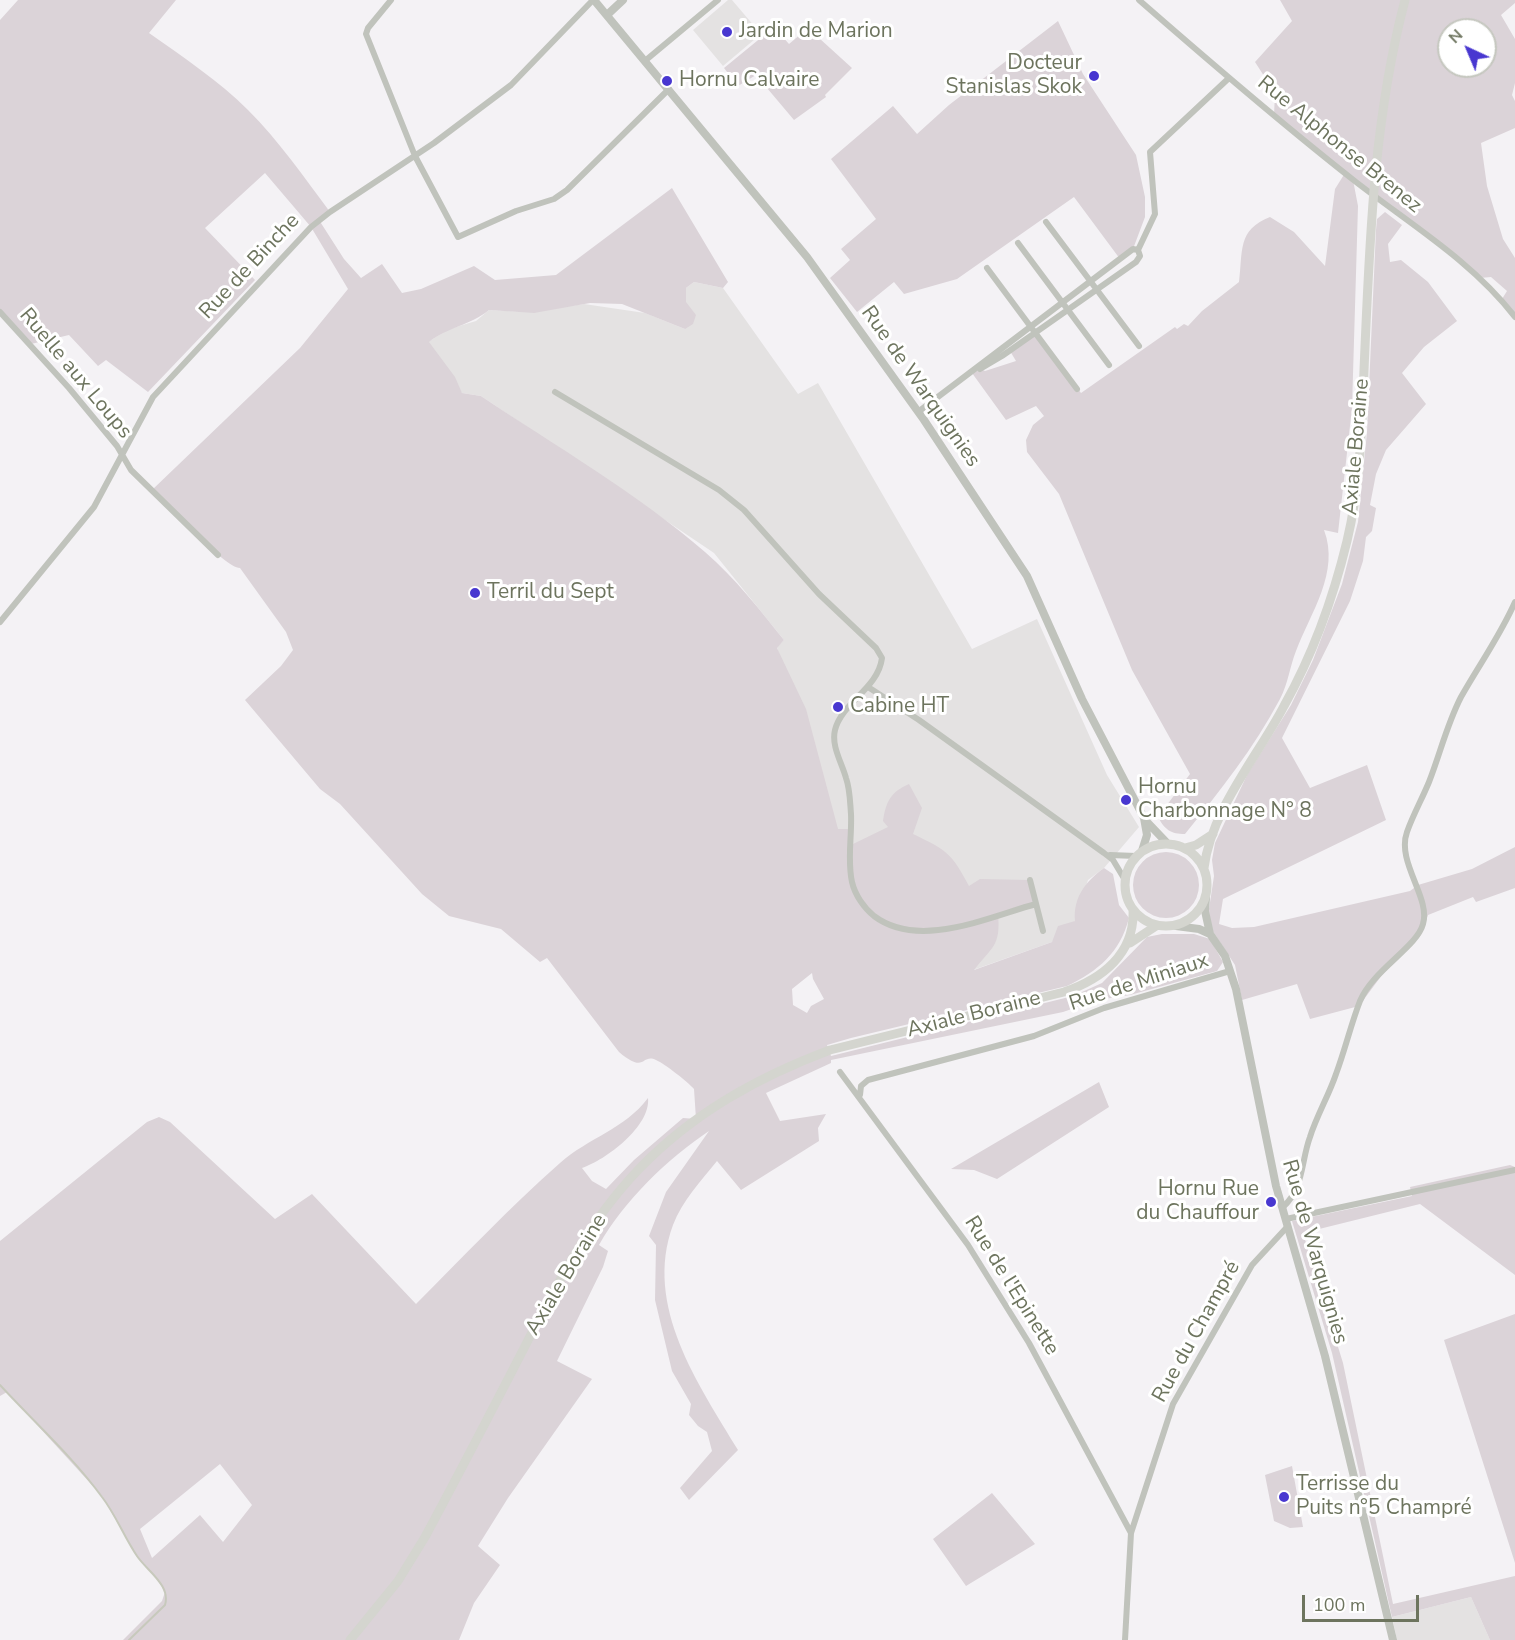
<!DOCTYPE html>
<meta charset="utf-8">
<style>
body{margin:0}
#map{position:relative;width:1515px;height:1640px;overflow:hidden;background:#f4f2f5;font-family:"Nunito Sans",sans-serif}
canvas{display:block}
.north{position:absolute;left:1437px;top:18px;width:60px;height:60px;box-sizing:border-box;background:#fff;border:2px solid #c5c7bf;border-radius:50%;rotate:316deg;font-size:16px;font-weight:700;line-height:24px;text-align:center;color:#6d745e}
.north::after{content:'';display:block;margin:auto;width:21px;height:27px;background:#4837d0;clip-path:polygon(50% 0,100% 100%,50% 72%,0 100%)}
.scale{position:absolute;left:1302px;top:1595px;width:117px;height:27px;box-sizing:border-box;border:3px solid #6d745e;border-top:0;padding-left:8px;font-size:18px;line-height:21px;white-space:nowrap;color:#6d745e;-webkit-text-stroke:4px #fff;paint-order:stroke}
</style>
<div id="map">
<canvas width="1515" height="1640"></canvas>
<div class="north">N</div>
<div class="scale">100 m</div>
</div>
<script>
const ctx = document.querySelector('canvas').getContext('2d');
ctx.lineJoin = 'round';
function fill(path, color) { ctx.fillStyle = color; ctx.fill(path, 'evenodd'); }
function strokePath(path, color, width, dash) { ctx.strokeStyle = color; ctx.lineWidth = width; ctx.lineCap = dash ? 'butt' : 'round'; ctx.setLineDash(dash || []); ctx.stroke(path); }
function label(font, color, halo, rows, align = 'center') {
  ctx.font = font + ' "Nunito Sans",sans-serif'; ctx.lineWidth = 6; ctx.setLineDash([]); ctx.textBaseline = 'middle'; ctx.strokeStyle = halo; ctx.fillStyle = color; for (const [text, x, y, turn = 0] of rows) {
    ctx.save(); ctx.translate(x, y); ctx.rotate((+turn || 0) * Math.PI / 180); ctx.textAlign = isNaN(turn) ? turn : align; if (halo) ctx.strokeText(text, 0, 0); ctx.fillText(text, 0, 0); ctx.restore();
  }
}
const built = new Path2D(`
 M728,0h4l29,34 -38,32 -30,-36z
 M694,282l29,6 75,106 20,-11 154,266 65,-30 70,156 32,52 -35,41 -16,12 -13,41 -23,21 -79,28 -127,53 -69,-376 7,-7 -70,-87 -233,-157 -19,-3 -39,-48 26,-16 27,-8 13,-11 36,2 59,-8 61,9 40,16 1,-41z
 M1471,1597l19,43h-93l-5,-23z`);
const green = new Path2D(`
 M18,0h158l-27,33c34,24 70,48 99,77 31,31 56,67 82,102l-11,8 25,39 17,19 21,-14 20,29 19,-4 53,-23 21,14 61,-5 116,-87 56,94 -5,6 -29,-6 -8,6v14l10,13 -3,9 -8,5 -63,-25 -32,-1 -56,10 -45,-3c-18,15 -41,17 -60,32l26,35 7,16 19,3c73,49 159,99 224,156 30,26 55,58 79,88l-7,8 29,61 32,120h13v16l37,-18 -5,-6c3,-20 8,-29 26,-37l13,24 -9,26c33,16 38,18 56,52l11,-7 50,1 6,24 -38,10c3,32 -6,33 -24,56l78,-28 6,-16 17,-5c-2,-24 11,-40 29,-53l9,6 6,31 10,13c-9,35 -31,53 -62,68l-216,52 -24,7 4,11 242,-60 29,-13 45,-46 15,-3h32l16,5 13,23 -6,9 -87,24 -32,5 -35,12 -232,48v3l-65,30 14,28 46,-7 -8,14 1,13 -78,49 -24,-29c-16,20 -35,40 -44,64 -30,81 26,160 65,225l-49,50 -9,-12 32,-37 -5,-19 -9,-6 -9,-11 2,-11 -19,-33 -17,-71 1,-55 -7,-9 17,-44 43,-61c-42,28 -85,70 -110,114l9,6 -5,16 -46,94 35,18 -84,119 -30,48 22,19 -26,38 -15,37h-336l39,-39 3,-9 -10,-16 -18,-19 -35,-61 -95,-104 -7,4v-155l147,-119 12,-5 11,5 105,97 37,-25 104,110c47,-47 94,-97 144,-141 28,-25 65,-34 88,-65 3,28 -42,62 -66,70l10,13 14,8 28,-29 49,-42 13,1 -2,-30c-6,-7 -29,-25 -38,-29 -15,-7 -10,15 -37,-8l-72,-94 -7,4 -39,-33 -52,-13 -27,-22 -82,-90 -20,-15 -75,-89 36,-34 12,-16 -7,-18 -46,-64c-15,0 -74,-64 -88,-78l148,-142 48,-59 -37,-62 -46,-54 -60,55 50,52 -107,112 -42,-32 -8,6 -29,-31 -38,9 -31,-32v-292zM812,973l1,6 11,20 -13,7 -4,7 -14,-8 -1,-16zM220,1464l32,41 -29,37 -23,-27 -48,43 -12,-29z
 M1280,0h235v3l-14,12 14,24v44l-3,12 3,6v27l-34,15 6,43 16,53 12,19v59l-13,-18 5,-8 -16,-14 -11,1 -127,-98 5,26 -6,202 -14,125 -14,-3c16,42 -13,82 -28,121 -6,15 -8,33 -16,48 -26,49 -60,92 -95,135 -14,0 -20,-4 -27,-17l32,-43 -58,-104 -73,-176 -32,-42 -1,-12 7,-15 11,-9 -8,-10 -30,14 -34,-47 9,-4 4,2 31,-10 -6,-10 25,-19 46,61 94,-66 2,2 7,-5 4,2 14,-15 37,-29c4,-31 -2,-52 31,-65l24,15 31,34 10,-77 10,-16 -71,-58 1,-22 -20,-31 37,-41zM1449,30h36v36h-36z
 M1058,21l25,53 53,81 9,42v20l-12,32 -13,10 -46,-62 -117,82 -53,15 -10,-12 -37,30 -27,-34 20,-18 -9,-11 35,-30 -45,-60 62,-53 24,28 32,-29z
 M774,27l15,17 19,-16 44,40 -27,27 1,2 -32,23 -38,-45 -18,11 -14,-18z
 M1385,212l17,13 -14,19 2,18 11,-2 27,22 29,39 -33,26 -22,26 24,31 -40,46 -10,24 -6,31 6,3 -4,23 -6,6 -3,24 -13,40 -68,137 28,50 57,-23 19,55 -163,79 -4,25 13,4 22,-1 156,-36 8,-6 54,-16 43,-22v41l-39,14 -3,-5 -45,18 -7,20 -39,40 -23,31 -49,13 -13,-35 -55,16 -7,-35 -25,-38 -1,-18 5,-33 -2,-16 3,-17 32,-68 44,-70 22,-45 29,-76 16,-62 9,-90 9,-202 1,-11z
 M1133 885a33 33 0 1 1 66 0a33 33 0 1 1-66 0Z
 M1099,1082l10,25 -112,72 -23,-9 -23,-1z
 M1510,1165l5,2v108l-95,-71 -117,29 40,130 50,241 122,-28v64h-25l-19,-43 -79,20 -60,-264 -40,-132 120,-25 -2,-9z
 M1515,1314v249l-71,-223z
 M1292,1466l11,61 -13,1 -16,-7 -9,-46z
 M992,1493l43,51 -69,42 -33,-47z`);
const stream = new Path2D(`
 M0,1385c34,37 72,71 102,112 14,18 22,40 35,59 10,15 34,29 28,49l-36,35`);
const minor = new Path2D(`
 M391,0l-23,28 -2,6 49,122 43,81 58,-26 38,-12 13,-9 102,-101
 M1139,0c71,62 143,124 217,182 54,42 117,80 159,135
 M646,60l72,-60
 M1046,222l93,124
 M1018,243l91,122
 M1138,250l17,-36 -5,-62 79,-74
 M987,268l90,121
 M0,312l69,76 48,58 14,24 87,85
 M980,369l22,-13 134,-94 4,-6 -2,-6
 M555,392l164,98 25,20 75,84 57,54 6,10c-4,31 -40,44 -47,72 -4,16 7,33 11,48 4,11 4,24 5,36 1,23 -4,46 1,68 3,13 12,26 22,34 45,34 114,1 162,-12
 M918,412l215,-163 5,1
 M0,622l94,-115 59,-110 158,-170 19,-15 104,-69 77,-58 82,-85
 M868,687l51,33 185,133 9,7 12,20
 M1110,855l26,1
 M1030,880l13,51
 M840,1072l128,173 61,98 102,190
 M860,1095l1,-9 7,-6 166,-44 70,-28 126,-37
 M1283,1207c21,-19 18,-46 27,-70 7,-22 19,-42 26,-63 9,-24 15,-50 24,-73 13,-31 57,-54 63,-77 8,-26 -27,-62 -16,-92 6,-17 15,-33 22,-50 11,-28 18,-58 32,-85 18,-32 39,-61 54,-95
 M1286,1219l229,-49
 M1125,1640l6,-107 42,-129 79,-139 36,-39`);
const tertiary = new Path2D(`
 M594,0l213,257 117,163 103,156 55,123 62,119 3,17 -5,16
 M607,15l16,-15
 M1147,822l20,21
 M1206,898l-1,13 5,23 15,22 11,33 40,197 49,170 68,284
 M1176,926l23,3 11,5`);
const primary = new Path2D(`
 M1125 885a41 41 0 1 1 82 0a41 41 0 1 1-82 0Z
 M1185,848l11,-3 17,-11
 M1204,868c7,-58 54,-112 80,-162 29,-52 49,-107 63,-165 15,-62 15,-130 18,-194 5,-117 10,-234 40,-347
 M1130,943l26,-17
 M350,1640l48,-59 27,-44c33,-61 65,-123 97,-185 33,-65 66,-130 117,-183 54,-56 119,-92 191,-119l234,-58c38,-13 71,-38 69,-82`);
const markers = [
 [727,32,6,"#4837d0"],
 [1094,76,6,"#4837d0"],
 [667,81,6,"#4837d0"],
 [475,593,6,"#4837d0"],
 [838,707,6,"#4837d0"],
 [1126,800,6,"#4837d0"],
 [1271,1202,6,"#4837d0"],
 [1284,1497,6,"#4837d0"]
];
const poiNames = [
 ["Jardin de Marion",739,32],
 ["Docteur",1082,64,"right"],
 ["Stanislas Skok",1082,88,"right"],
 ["Hornu Calvaire",679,81],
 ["Terril du Sept",487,593],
 ["Cabine HT",850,707],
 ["Hornu",1138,788],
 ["Charbonnage N° 8",1138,812],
 ["Hornu Rue",1259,1190,"right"],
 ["du Chauffour",1259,1214,"right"],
 ["Terrisse du",1296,1485],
 ["Puits n°5 Champré",1296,1509]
];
const streetNames = [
 ["Rue Alphonse Brenez",1339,145,39],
 ["Rue de Binche",250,267,-47],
 ["Ruelle aux Loups",75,374,50],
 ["Rue de Warquignies",920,387,55],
 ["Axiale Boraine",1357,447,-85],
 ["Rue de Miniaux",1139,983,-18],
 ["Axiale Boraine",974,1015,-14],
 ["Rue de Warquignies",1314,1252,74],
 ["Axiale Boraine",567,1275,-59],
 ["Rue de l'Epinette",1011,1286,58],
 ["Rue du Champré",1197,1332,-61]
];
fill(built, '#e4e2e2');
fill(green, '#dbd3d8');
strokePath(stream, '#c7c9bc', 2);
strokePath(minor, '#c0c3bc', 6);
strokePath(tertiary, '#c0c3bc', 8);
strokePath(primary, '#d4d5cf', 9);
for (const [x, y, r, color] of markers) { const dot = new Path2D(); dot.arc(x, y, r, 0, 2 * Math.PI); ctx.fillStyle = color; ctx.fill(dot); strokePath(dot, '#fff', 2); }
label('21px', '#6d745e', '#fff', poiNames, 'left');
label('21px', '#6d745e', '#fff', streetNames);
</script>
